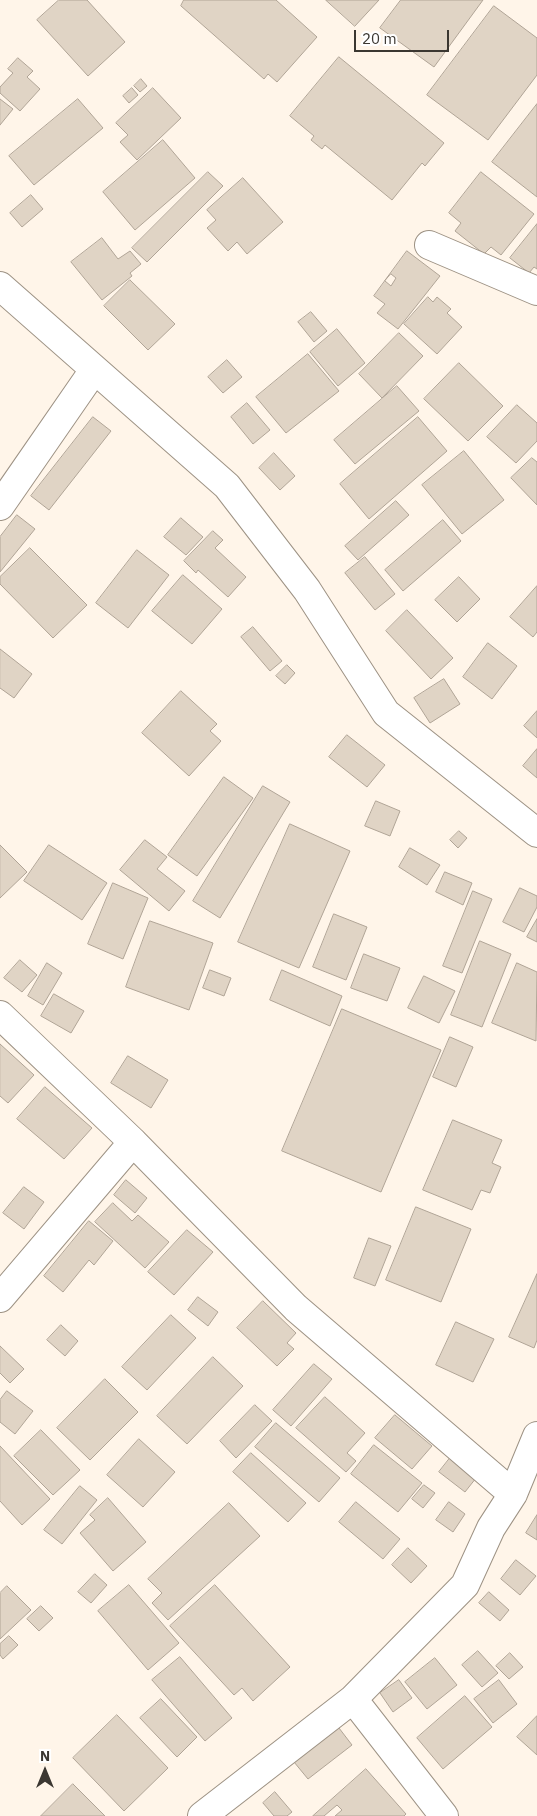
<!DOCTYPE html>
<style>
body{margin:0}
#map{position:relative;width:537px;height:1816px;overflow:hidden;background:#fff5e9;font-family:"IBM Plex Sans",sans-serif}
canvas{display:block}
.north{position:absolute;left:20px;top:1746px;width:50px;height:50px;-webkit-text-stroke:4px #fff;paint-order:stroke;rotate:0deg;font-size:14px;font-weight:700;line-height:20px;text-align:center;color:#3b3731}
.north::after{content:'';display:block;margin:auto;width:18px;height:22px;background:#3b3731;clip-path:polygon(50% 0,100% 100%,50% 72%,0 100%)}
.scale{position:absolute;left:354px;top:30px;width:95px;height:22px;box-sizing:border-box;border:2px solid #3b3731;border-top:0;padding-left:6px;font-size:15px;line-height:18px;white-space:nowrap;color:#3b3731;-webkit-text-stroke:4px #fff;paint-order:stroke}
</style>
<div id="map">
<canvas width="537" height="1816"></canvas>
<div class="north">N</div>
<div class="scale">20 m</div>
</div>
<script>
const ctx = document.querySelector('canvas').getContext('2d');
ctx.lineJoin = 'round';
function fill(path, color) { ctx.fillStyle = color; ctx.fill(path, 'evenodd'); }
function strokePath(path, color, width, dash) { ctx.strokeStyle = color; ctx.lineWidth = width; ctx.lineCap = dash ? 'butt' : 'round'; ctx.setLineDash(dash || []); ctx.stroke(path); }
const building = new Path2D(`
 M59,0h28l38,42 -37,34 -51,-56z
 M184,0h92l41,37 -40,45 -9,-8 -4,5 -83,-73z
 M326,0h53l-24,26z
 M401,0h82l-49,67 -54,-39z
 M494,6l43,32v37l-49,65 -61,-45z
 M339,57l105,86 -19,23 -3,-3 -30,37 -67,-55 -3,4 -11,-9 3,-4 -24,-20z
 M18,58l15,13 -6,6 13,12 -20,22 -20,-18v-6l13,-14 -5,-4z
 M141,79l6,7 -7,6 -6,-6z
 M132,88l6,7 -9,8 -6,-7z
 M153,88l28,30 -44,42 -17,-18 8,-7 -12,-12z
 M0,99l13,10 -13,16z
 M78,99l25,29 -69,57 -25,-29z
 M537,104v93l-45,-35z
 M163,140l32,38 -60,52 -32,-38z
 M208,172l15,14 -76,76 -15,-14z
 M481,172l53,42 -33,41 -10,-8 -7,7 -29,-23 6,-8 -12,-10z
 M243,178l40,44 -36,32 -10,-12 -9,9 -21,-23 9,-8 -9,-10z
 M31,195l12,14 -21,18 -12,-14z
 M537,224v45l-3,-2 -5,6 -19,-15z
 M102,238l16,21 12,-8 11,13 -11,9 2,3 -30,24 -31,-38z
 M407,251l33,25 -42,53 -21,-16 8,-9 -11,-8zM391,274l5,4 -5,8 -6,-5z
 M130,280l45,44 -27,26 -44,-44z
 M428,297l5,5 4,-5 14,12 -4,4 15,14 -25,27 -33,-30z
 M311,312l16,19 -13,11 -16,-20z
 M337,329l28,34 -27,23 -28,-34z
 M399,333l24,23 -41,42 -23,-24z
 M308,354l31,37 -53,42 -30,-36z
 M227,360l15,17 -19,16 -15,-16z
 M459,363l44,43 -35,35 -44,-42z
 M397,386l22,25 -64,53 -21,-24z
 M247,403l23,27 -17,14 -22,-27z
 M517,405l20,18v18l-21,22 -29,-26z
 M93,417l18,14 -62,79 -18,-14z
 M418,417l29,34 -78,68 -29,-35z
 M464,451l40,49 -42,34 -40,-49z
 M274,453l21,23 -15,14 -21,-22z
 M532,458l5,4v43l-26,-27z
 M396,501l13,14 -51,45 -13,-14z
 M17,515l18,14 -35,43v-35z
 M181,518l22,19 -17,18 -22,-18z
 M443,520l18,21 -58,50 -18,-21z
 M213,531l10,9 -8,8 31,29 -18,20 -30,-27 -2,3 -12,-12z
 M30,548l57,57 -34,33 -53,-54v-7z
 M137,550l32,25 -41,53 -32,-25z
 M365,557l30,37 -20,16 -30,-37z
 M183,575l39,34 -30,35 -40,-33z
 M459,577l21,22 -23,23 -22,-22z
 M537,586v46l-4,5 -23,-20z
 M407,610l46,48 -22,21 -45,-48z
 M253,627l29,34 -12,10 -29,-34z
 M488,643l29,23 -25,33 -29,-22z
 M0,649l32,25 -18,24 -14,-10z
 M287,665l8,8 -10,11 -9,-8z
 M444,679l16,25 -30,19 -16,-25z
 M181,691l36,33 -7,7 11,10 -32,35 -47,-43z
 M537,711v27l-13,-12z
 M347,735l38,30 -18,22 -38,-30z
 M537,749v29l-14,-12z
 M224,777l29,21 -56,78 -29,-21z
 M263,786l27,16 -70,116 -27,-17z
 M376,801l24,10 -10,25 -25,-10z
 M290,824l60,27 -51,117 -61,-26z
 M459,831l8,7 -9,10 -8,-8z
 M145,840l22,17 -10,12 28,22 -16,20 -49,-41z
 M0,845l27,27 -27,26z
 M49,845l58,38 -25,37 -58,-39z
 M410,848l30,17 -13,20 -28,-18z
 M445,872l27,11 -9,22 -27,-13z
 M113,883l35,15 -25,61 -35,-15z
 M520,888l17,8v11l-13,25 -21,-10z
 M473,891l19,8 -30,74 -19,-7z
 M334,914l33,13 -21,53 -33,-13z
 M537,919v23l-10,-5z
 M150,921l63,22 -24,67 -63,-23z
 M480,941l31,13 -29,73 -31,-12z
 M364,954l36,14 -13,33 -36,-13z
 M20,960l17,15 -15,17 -18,-14z
 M47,963l15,10 -19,32 -15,-9z
 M517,963l20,9 -1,69 -44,-18z
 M210,970l21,8 -7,18 -21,-8z
 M282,970l60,26 -12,30 -60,-26z
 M424,976l31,15 -16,32 -31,-15z
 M54,994l30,17 -13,22 -30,-17z
 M342,1009l99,41 -60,142 -99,-41z
 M450,1037l23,10 -17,40 -23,-10z
 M0,1044l34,31 -26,28 -8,-7z
 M128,1056l40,24 -17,28 -40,-25z
 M45,1087l47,41 -28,31 -47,-40z
 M453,1120l49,20 -10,23 9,4 -11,26 -9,-3 -9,20 -49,-20z
 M126,1180l21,18 -12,15 -21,-18z
 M24,1187l20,15 -20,27 -21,-16z
 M113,1203l19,18 6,-6 31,27 -24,26 -50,-46z
 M416,1207l55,22 -30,73 -55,-22z
 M89,1221l24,20 -19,24 -5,-5 -26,32 -19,-16z
 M187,1230l26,22 -39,43 -26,-23z
 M369,1238l22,8 -16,40 -21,-8z
 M537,1274v66l-3,8 -25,-11z
 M198,1297l20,15 -10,14 -20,-16z
 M263,1301l33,32 -9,10 7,6 -17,17 -40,-38z
 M171,1315l25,23 -49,52 -25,-23z
 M456,1322l38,17 -21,43 -37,-17z
 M61,1325l17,16 -13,15 -18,-16z
 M0,1346l24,23 -14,14 -10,-10z
 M213,1357l30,29 -56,58 -30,-28z
 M314,1364l18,15 -41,47 -18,-16z
 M105,1379l33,33 -48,48 -33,-32z
 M7,1391l26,20 -18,23 -15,-12v-22z
 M325,1397l40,36 -18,20 9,8 -10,11 -50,-44z
 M255,1405l17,16 -36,37 -16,-17z
 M395,1415l37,31 -20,23 -37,-31z
 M276,1423l64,55 -21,24 -64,-55z
 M41,1430l39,40 -27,25 -39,-39z
 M139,1439l36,33 -32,35 -36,-32z
 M374,1445l48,38 -24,29 -47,-38z
 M0,1446l50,53 -28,26 -22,-24z
 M251,1453l55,50 -18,19 -55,-50z
 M454,1453l26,20 -15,19 -26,-20z
 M424,1485l11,8 -12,15 -11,-9z
 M80,1486l17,14 -35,44 -18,-14z
 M108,1498l38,44 -33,29 -33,-38 15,-13 -5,-5z
 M356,1502l44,37 -17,20 -44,-37z
 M449,1502l16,12 -12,18 -17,-12z
 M229,1503l31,33 -92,84 -16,-17 10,-10 -14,-14z
 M537,1515v25l-11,-7z
 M408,1548l19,18 -16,17 -19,-18z
 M516,1560l20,16 -16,19 -19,-16z
 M95,1574l12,11 -16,18 -13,-11z
 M129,1585l50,58 -31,27 -50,-59z
 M215,1585l75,82 -37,34 -11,-13 -8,7 -64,-69z
 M7,1586l24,24 -31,29v-46z
 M489,1592l20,18 -9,11 -21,-18z
 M41,1606l12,12 -14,13 -12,-12z
 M9,1636l9,9 -15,14 -3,-4v-11z
 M478,1651l20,22 -16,14 -20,-22z
 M510,1653l13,14 -14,12 -13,-13z
 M180,1657l52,61 -27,23 -53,-61z
 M435,1658l22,27 -30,24 -22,-27z
 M399,1680l13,18 -19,14 -13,-19z
 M499,1680l18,24 -24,19 -19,-24z
 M465,1696l27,31 -49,42 -26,-31z
 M161,1699l36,38 -20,20 -37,-39z
 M117,1715l51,53 -44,43 -51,-53z
 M537,1716v39l-20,-18z
 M339,1728l13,17 -44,34 -14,-17z
 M366,1769l40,45 -2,2h-69l7,-6 -5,-5 -13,11h-11z
 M73,1784l32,32h-64z
 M275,1792l17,20 -5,4h-13l-11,-13z`);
const minor = new Path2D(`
 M429,245l108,46
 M0,286l227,200 80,104 79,123 151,120
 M0,506l94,-136
 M0,1015l133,127 163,166 217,186
 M0,1298l133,-156
 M353,1699l91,117
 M202,1816l151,-117 112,-114 26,-57 22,-34 24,-58`);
fill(building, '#e0d4c5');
strokePath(building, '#b0a496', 1);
strokePath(minor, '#9d9284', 30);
strokePath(minor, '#fff', 28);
</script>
